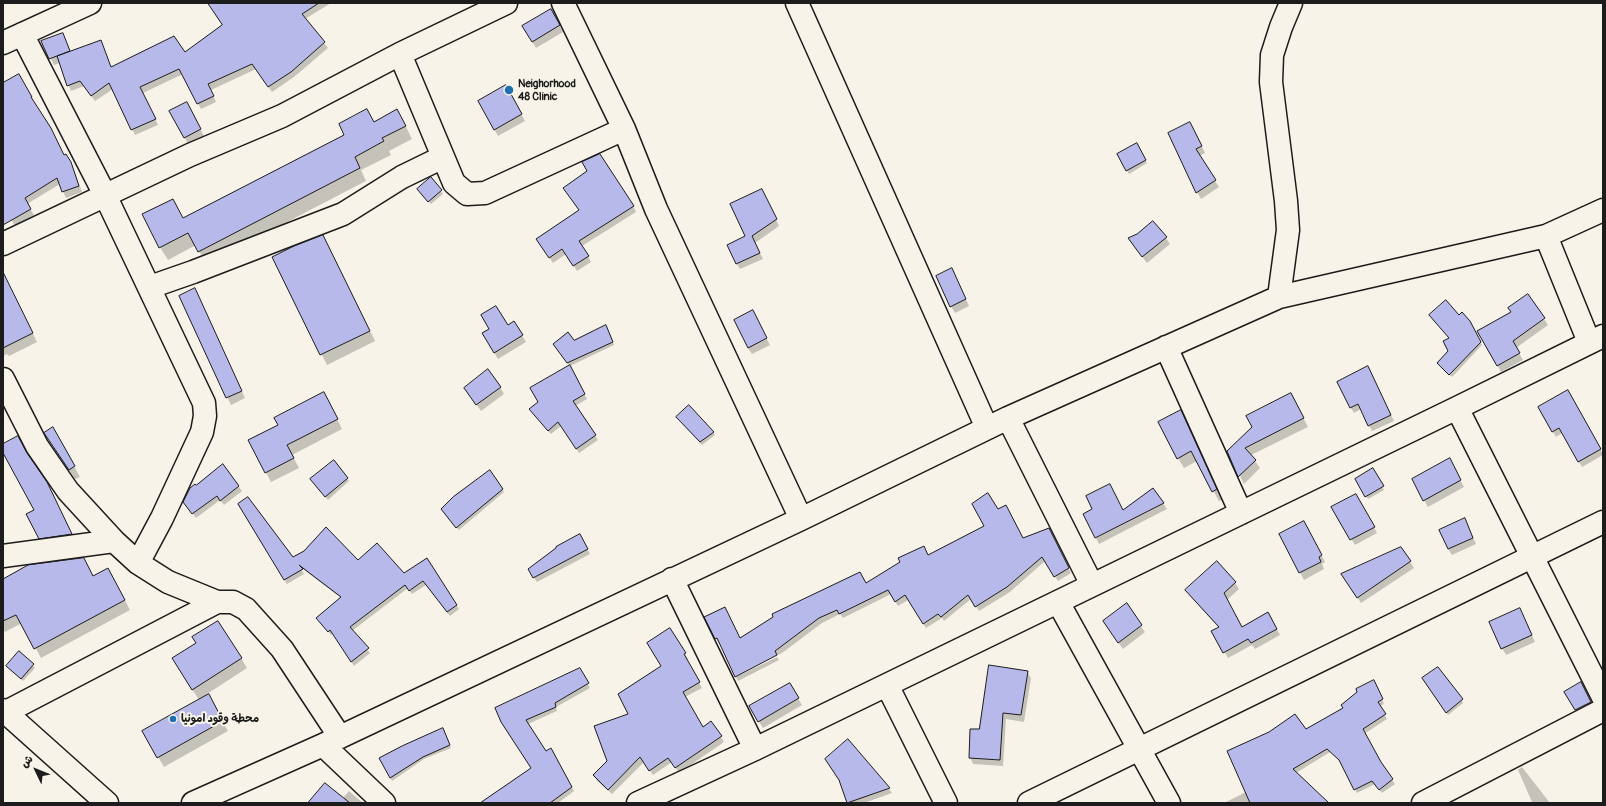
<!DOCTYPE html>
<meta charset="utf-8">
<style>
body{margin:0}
#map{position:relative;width:1606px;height:806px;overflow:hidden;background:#f7f3e8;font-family:Pangolin,"Playpen Sans Arabic",sans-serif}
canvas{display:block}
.frame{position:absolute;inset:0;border:4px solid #1c1c1c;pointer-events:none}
.north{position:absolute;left:16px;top:750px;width:40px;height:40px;-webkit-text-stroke:3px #f7f3e8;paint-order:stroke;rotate:313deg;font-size:11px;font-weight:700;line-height:16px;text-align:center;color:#1c1c1c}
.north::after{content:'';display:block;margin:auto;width:14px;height:18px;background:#1c1c1c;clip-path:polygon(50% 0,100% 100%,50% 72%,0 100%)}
</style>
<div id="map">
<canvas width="1606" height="806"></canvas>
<div class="frame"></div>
<div class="north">ش</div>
</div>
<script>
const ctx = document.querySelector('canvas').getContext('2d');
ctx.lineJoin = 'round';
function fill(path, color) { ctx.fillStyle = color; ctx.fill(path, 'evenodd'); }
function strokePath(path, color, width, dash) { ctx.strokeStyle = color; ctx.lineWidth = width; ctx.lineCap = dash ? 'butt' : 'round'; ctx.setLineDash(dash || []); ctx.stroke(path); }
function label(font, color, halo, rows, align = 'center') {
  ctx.font = font + ' Pangolin,"Playpen Sans Arabic",sans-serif'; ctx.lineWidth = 4; ctx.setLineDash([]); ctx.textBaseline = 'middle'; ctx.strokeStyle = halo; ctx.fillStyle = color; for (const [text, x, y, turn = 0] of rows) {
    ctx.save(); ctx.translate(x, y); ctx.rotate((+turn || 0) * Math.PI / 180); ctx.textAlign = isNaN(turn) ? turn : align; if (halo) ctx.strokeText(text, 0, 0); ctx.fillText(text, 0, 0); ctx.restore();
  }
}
const shadow = new Path2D(`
 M208,3h123l-26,16 23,29 -34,29 -22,15 -16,-23 -45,21 5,12 -15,7 -18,-35 -40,19 15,32 -23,10 -22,-46 -18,12 -11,-15 -13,5 -11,-28 -6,2 -11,-23 20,-8 8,18 29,-11 11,27 73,-15 39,-28z
 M551,10l12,22 -27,16 -13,-22z
 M19,76l45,80h1l9,14 8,22 -16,6 -6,-14 -33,20 7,11 -19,11 -12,-21v-120z
 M506,86l19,35 -27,15 -19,-35z
 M186,103l18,33 -16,8 -17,-32z
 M374,123h30l8,16 -23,12 2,4 -30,15 5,11 -160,83 -10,-19 -28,15 -8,-13 23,-28z
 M1194,130l11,23 -6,3 20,31 -18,12 -4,-7z
 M1137,144l10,19 -18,11 -11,-19z
 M431,179l12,15 -12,10 -11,-12z
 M765,196l14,30 -24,17 8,16 -23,10 -3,-5 10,-27z
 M633,206l3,6 -54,34 9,16 -14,9 -11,-17 -13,9 -13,-19 40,-33z
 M1166,238l4,6 -23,19 -18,-24z
 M328,246l47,95 -48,24 -53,-107z
 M3,274l34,68 -28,14 -2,-2 -4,2z
 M955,276l14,30 -14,7 -4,-7z
 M1528,295l20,30 -32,23 7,12 -22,12 -22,-41 33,-18z
 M180,296h18l47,102 -14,7z
 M1430,316h29l10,6 13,23 -30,32 -14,-14 12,-12v-12z
 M756,318l14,27 -18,9 -4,-6z
 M514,322l12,20 -28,17 -15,-26 24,-7z
 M608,330l6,15 -44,21 -14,-19z
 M569,366l18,33 -12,7 23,34 -19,13 -18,-27 -10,8 -18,-21 7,-11z
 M1371,373l23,48 -22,10 -11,-22 -7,4 -3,-5z
 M500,387l4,7 -23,17 -16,-23z
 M1568,391l35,63v1l-21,12 -20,-34 -6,4 -17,-30z
 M1295,402l13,25 -57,28 9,13 -16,16 -16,-33z
 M329,403l13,26 -50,26 7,13 -28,14 -22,-42z
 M679,420l34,13 2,2 -13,10z
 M1186,421l36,79 -3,1 -22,-40 -13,7 -6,-10z
 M53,429l27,48 -5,2 -24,-36z
 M3,445l25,12 23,35 25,51 -31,4 -5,-9 -4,-28 -33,-59z
 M334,462l15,19 -21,19 -15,-18z
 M223,466l19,25 -18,14 -4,-5 -24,18 -8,-11 8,-20z
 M1453,466l11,21 -36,20 -4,-7z
 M1372,469l12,21 -16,9 -12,-20z
 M502,489l2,3 -45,38 -15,-18z
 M1153,489l14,20 -68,35 -3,-6 27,-27z
 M1356,496l21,37 -22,12 -23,-38z
 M239,504l54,55 65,2 46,13 23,-15 32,50 -9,7 -24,-31 -14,9 -4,-6 -56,43 18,22 -16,13 -21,-33 -2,2 -14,-17 24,-20 -41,-31 4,7 -17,10z
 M998,510l25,29 28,-5 20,39 -13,8 -13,-20 -35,31 -31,19 -8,-12 -27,22 -2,-3 -16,10 -18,-28 -10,6 -7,-12 -48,24 -3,-4 -18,9 -40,30 -47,22 -15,-32h-1l-3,-4 -10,-22 34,22 188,-83 57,-29z
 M1468,526l8,18 -24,11 -4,-6z
 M1308,529l17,33 -3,2 2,5 -20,11 -23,-46z
 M580,535l10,19 -53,28 -8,-12z
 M1401,548l13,20 -53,35 -15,-23z
 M84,559l10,18 19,1 17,32 -89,48 -19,-35 -17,9 -2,-4v-48z
 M1217,562l18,21 4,6 -12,11 15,28 26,-15 12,22 -25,14 -3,-4 -24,13 -15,-27 6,-3 -29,-32 -3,-6z
 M1126,605l19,27 -22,17 -15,-21z
 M1520,609l15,33 -29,13 -4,-7z
 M670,630l18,29 -2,1 16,28 -17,9 17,31 9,-6 13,20 -45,31 -7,-11 -19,13 -9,-13 -32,32 -15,-13 -3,-6 14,-14 21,-47 33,-48z
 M19,652l16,16 -12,13 -16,-15z
 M777,657l2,3 -41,21 -2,-4z
 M241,658l6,10 -40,26 21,37 -64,36 -21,-36 56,-31 -26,-41z
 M580,670l10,18 -34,19 1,4 -29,13 18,28 5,-3 23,42 -16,12h-76l50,-35 -27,-42z
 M1027,672l4,6 -7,44 -18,-3 -3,47 -30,-2 -3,-7 10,-27z
 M1425,681l37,19 1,3 -15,12z
 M789,684l13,21 -39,23 -13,-21z
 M1376,685l8,19 -5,2 8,13 -23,15 16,29 15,21 -13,9 -7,-9 -18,9 -15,-30 -12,-11 -34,21 19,30h-91l22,-11 60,-61 38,-22z
 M1585,690l9,19 -14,7 -14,-23z
 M444,733l7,15 -27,11 -32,22 -11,-22z
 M847,741l42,48 3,4 -28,10h-16l-7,-22z
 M1522,767l28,36h-20l2,-1 -14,-32z
 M349,791l14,12h-54l34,-5z`);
const building = new Path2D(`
 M208,3h111l-17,11 23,28 -34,30 -23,15 -16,-23 -44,20 6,12 -17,8 -18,-35 -39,18 16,32 -25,11 -22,-47 -18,13 -11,-15 -13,5 -10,-30 44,-16 10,27 63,-31 11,16 37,-27z
 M551,9l9,16 -28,17 -10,-16z
 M63,33l7,18 -21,8 -8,-18z
 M19,74l13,23h-1l20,31 13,27 2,-1 5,8 8,24 -17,6 -5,-14 -32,20 6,11 -28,16v-142z
 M506,85l16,29 -28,16 -16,-29z
 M187,102l14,27 -17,9 -15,-27z
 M367,109l7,13 23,-13 9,17 -24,12 2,3 -29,16 5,11 -162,84 -10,-19 -29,15 -17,-34 31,-15 10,19 161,-83 -5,-11z
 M1190,122l12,24 -6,3 20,31 -20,13 -28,-60z
 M1137,143l9,17 -20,11 -9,-17z
 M600,154l34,52 -55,35 10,15 -16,10 -11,-17 -13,9 -13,-19 43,-29 -16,-22 24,-17 -5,-9z
 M431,177l11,13 -14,12 -11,-13z
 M762,189l15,30 -25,17 8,17 -24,11 -9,-19 18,-9 -15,-32z
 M1153,221l14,16 -25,20 -14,-19 9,-4z
 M323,235l47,96 -50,24 -48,-98 22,-11z
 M952,268l14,31 -16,8 -14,-31z
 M3,272l30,61 -30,15z
 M195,288l47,103 -16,7 -47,-102z
 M1528,294l17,24 -32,23 7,12 -23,13 -20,-35 34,-19 -3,-4z
 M1446,300l13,15 3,-3 8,9 11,21 -32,33 -12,-12 11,-12 -5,-10 6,-3 -20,-23z
 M496,306l12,19 6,-4 9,14 -29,18 -12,-20 7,-4 -8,-14z
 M753,310l14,28 -19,10 -14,-28z
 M606,325l7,17 -46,21 -14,-19 15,-12 6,8z
 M570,365l15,29 -12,7 23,34 -20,14 -18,-27 -10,9 -19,-22 9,-7 -8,-14z
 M1368,366l23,49 -23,11 -10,-22 -8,4 -13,-26z
 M488,369l13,18 -25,18 -12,-17z
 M1568,390l33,59 -23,13 -19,-34 -7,4 -14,-25z
 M324,392l14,27 -51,26 7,13 -29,15 -17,-33 30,-15 -4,-7z
 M1291,393l13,25 -59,30 11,12 -18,17 -11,-26 25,-24 -6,-11z
 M689,405l25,27 -14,10 -24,-25z
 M1181,410l36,79 -5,3 -21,-41 -14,8 -19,-37z
 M53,427l22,39 -6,4 -25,-37z
 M18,436l9,17 20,29 25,52 -33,5 -13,-25 8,-4 -31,-57v-9z
 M1450,458l11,22 -38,21 -11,-22z
 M334,460l14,18 -23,19 -15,-18z
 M223,464l16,22 -19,15 -3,-5 -25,18 -9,-12 7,-14 5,-4 1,1z
 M1373,468l11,18 -19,11 -10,-18z
 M490,470l13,19 -47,39 -15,-19 12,-12z
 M1110,484l13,26 30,-22 11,15 -69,35 -12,-24 9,-5 -6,-13z
 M988,493l10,16 8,-4 17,33 26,-10 20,40 -15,9 -12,-20 -35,30 -32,20 -7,-12 -27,22 -3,-3 -15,10 -18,-29 -10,7 -7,-12 -49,24 -2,-4 -18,8 -44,33 2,4 -42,22 -18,-39 -2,1 -11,-22 21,-10 15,31 33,-21 -1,-3 88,-42 6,11 34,-21 -2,-4 26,-12 4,9 56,-29 -12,-22z
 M1356,494l19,33 -25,13 -19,-33z
 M248,497l45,60 11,-6 22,-24 32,33 19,-17 27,30 23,-15 30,47 -10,7 -24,-31 -14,10 -4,-6 -55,42 19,21 -18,14 -21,-32 -2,2 -12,-14 25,-21 -42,-32 4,4 -19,11 -46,-76z
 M1465,518l8,20 -25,11 -9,-19z
 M1304,521l18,34 -3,2 2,5 -22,11 -20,-39z
 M580,534l8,15 -55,29 -5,-9 28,-21v-1z
 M1401,547l10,14 -54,37 -16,-24z
 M84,558l9,18 15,-8 17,32 -91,49 -18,-34 -13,6v-42l25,-14z
 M1217,561l19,21 -12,11 18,34 26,-15 9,17 -26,14 -3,-4 -25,14 -12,-22 8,-4 -34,-37z
 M1127,603l15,22 -24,18 -15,-22z
 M1520,608l12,27 -31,14 -12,-27z
 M218,621l24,37 -50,32 -20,-32 24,-15 -4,-6z
 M670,628l16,25 -2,1 16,28 -17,10 20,35 8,-6 11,15 -47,32 -7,-10 -19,13 -9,-14 -32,33 -15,-15 14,-14 -13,-35 34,-12 -10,-20 43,-28 -14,-23z
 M19,651l15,13 -13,15 -15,-13z
 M989,665l39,6 -7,44 -18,-2 -3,47 -31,-2 1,-29h9z
 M1438,667l25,32 -17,14 -24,-35z
 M580,668l9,15 -34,20 1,4 -30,13 20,31 5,-3 21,39 -22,16h-70l51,-35 -30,-46 -6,-14z
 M1374,680l9,19 -5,3 8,12 -23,15 18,33 12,17 -14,11 -7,-9 -18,9 -15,-30 -12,-11 -34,20 36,34h-79l-23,-52 42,-19 26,-18 11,15 37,-21 -2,-3 16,-13 -1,-3z
 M1581,682l10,20 -16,8 -11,-18z
 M790,683l9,15 -41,24 -9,-16z
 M209,694l14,27 -66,37 -15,-27z
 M443,728l7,17 -27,12 -33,21 -11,-20 23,-12z
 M848,739l42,49 -43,15 -8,-23 -14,-21z
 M325,783l25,20h-42z`);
const minor = new Path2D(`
 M563,3l61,126 32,80 145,310
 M797,3l190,425
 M22,34l83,161 99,208 1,13 -3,16 -40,86 -24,45
 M3,43l87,-40
 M400,54l54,129 13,11 18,-1 139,-64
 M1546,236l43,106
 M3,244l187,-89 92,-39 118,-62 106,-51
 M150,287l43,-15 150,-58 59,-37 41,-20
 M1279,297l9,-67 -2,-29 -15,-119 1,-27 9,-28 10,-24
 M1166,347l75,166
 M3,379l34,67 31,45 46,50 24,22 30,19 49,20
 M1457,408l146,289
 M1008,418l84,167
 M3,556l111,-15
 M672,579l83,170
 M1058,602l111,201
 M887,685l59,118
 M3,710l104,93
 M6,712l211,-110h16l13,7 36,40 58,88
 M323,745l61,58
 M193,803l130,-58 478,-226 207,-101 271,-121 267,-61 57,-26
 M638,803l117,-54 702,-341 146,-72
 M1029,803l574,-281
 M1423,803l180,-93`);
const markers = [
 [509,90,5,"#1f6fb2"],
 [173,719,4,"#1f6fb2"]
];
const poiNames = [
 ["Neighorhood",518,84],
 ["48 Clinic",518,97],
 ["محطة وقود امونيا",181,719]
];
fill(shadow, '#0003');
fill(building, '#b8b9eb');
strokePath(building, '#1c1c1c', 1);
strokePath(minor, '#1c1c1c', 25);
strokePath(minor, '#f7f3e8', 22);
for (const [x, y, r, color] of markers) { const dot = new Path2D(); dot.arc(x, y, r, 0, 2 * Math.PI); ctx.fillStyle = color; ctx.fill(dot); strokePath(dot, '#f7f3e8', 1.5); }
label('bold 11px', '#1c1c1c', '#f7f3e8', poiNames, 'left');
</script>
